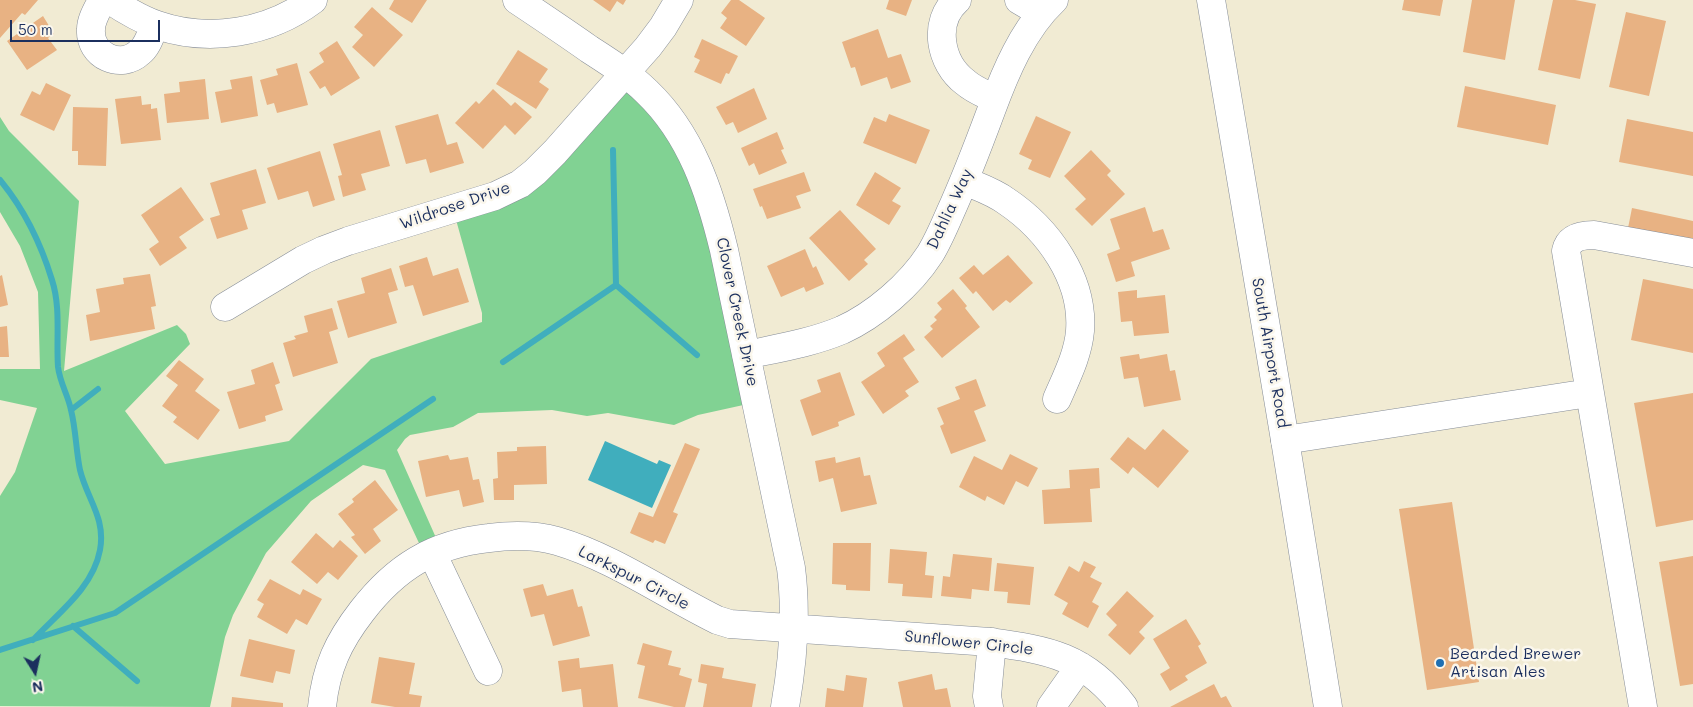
<!DOCTYPE html>
<style>
body{margin:0}
#map{position:relative;width:1693px;height:707px;overflow:hidden;background:#f1ebd3;font-family:Mali,sans-serif}
canvas{display:block}
.north{position:absolute;left:10px;top:647px;width:50px;height:50px;-webkit-text-stroke:4px #fbf7ec;paint-order:stroke;rotate:170deg;font-size:14px;font-weight:700;line-height:20px;text-align:center;color:#1b2f5e}
.north::after{content:'';display:block;margin:auto;width:18px;height:22px;background:#1b2f5e;clip-path:polygon(50% 0,100% 100%,50% 72%,0 100%)}
.scale{position:absolute;left:10px;top:20px;width:150px;height:22px;box-sizing:border-box;border:2px solid #1b2f5e;border-top:0;padding-left:6px;font-size:15px;line-height:18px;white-space:nowrap;color:#1b2f5e;-webkit-text-stroke:4px #fbf7ec;paint-order:stroke}
</style>
<div id="map">
<canvas width="1693" height="707"></canvas>
<div class="north">N</div>
<div class="scale">50 m</div>
</div>
<script>
const ctx = document.querySelector('canvas').getContext('2d');
ctx.lineJoin = 'round';
function fill(path, color) { ctx.fillStyle = color; ctx.fill(path, 'evenodd'); }
function strokePath(path, color, width, dash) { ctx.strokeStyle = color; ctx.lineWidth = width; ctx.lineCap = dash ? 'butt' : 'round'; ctx.setLineDash(dash || []); ctx.stroke(path); }
function label(font, color, halo, rows, align = 'center') {
  ctx.font = font + ' Mali,sans-serif'; ctx.lineWidth = 5; ctx.setLineDash([]); ctx.textBaseline = 'middle'; ctx.strokeStyle = halo; ctx.fillStyle = color; for (const [text, x, y, turn = 0] of rows) {
    ctx.save(); ctx.translate(x, y); ctx.rotate((+turn || 0) * Math.PI / 180); ctx.textAlign = isNaN(turn) ? turn : align; if (halo) ctx.strokeText(text, 0, 0); ctx.fillText(text, 0, 0); ctx.restore();
  }
}
const green = new Path2D(`
 M624,72l61,69 72,261 -59,13 -24,10 -66,-12 -21,3 -35,-6 -74,3 -25,14 -43,8 -5,4 -8,11 44,99 -16,7 -40,-86 -22,-5 -52,36 -45,52 -33,62 -8,22 -15,70 -210,-1v-210l15,-24 22,-64 -37,-8v-31h40l-2,-77 -18,-46 -20,-34v-95l9,14 70,70 -15,170 113,-46 9,9 4,10 -65,67 40,53 124,-23 82,-82 111,-37v-9l-29,-104 42,-13z`);
const water = new Path2D(`
 M605,441l52,23 2,-4 12,5 -19,43 -64,-28z`);
const stream = new Path2D(`
 M613,150l3,135 81,70
 M0,180c24,29 41,64 52,100 9,28 4,58 6,87 2,16 10,28 13,43 5,20 5,41 9,60 7,29 26,48 20,80 -7,38 -42,63 -67,90
 M503,362l113,-77
 M71,410l27,-21
 M73,626l64,55
 M0,650l115,-37 318,-214`);
const building = new Path2D(`
 M0,0h38l-13,15 -3,-2 -22,25z
 M394,0h33l-15,23 -23,-14z
 M593,0h33l-3,5 -6,-4 -7,11z
 M731,0h8l26,18 -19,28 -26,-18 7,-10 -6,-5z
 M889,0h23l-6,16 -20,-7z
 M1404,0h39l-3,16 -38,-6z
 M1472,0h43l-10,60 -42,-8z
 M1553,0h22l21,4 -16,75 -42,-9z
 M372,7l31,28 -29,32 -22,-20 11,-12 -9,-8z
 M1626,12l40,9 -17,75 -40,-9z
 M43,16l11,18 -6,4 9,12 -30,20 -20,-29z
 M878,29l10,29 13,-4 10,28 -20,7 -4,-12 -26,9 -6,-19 -4,1 -9,-26z
 M702,39l36,17 -9,18 -3,-1 -5,11 -27,-12 6,-12 -6,-3z
 M337,41l23,37 -29,18 -6,-10 -5,3 -11,-17 15,-10 -5,-9z
 M518,50l30,19 -9,13 10,7 -13,20 -40,-25z
 M297,63l11,42 -31,8 -3,-10 -7,2 -7,-25 18,-5 -2,-6z
 M252,76l6,40 -37,7 -6,-31 17,-3 -2,-9z
 M205,79l4,40 -42,4 -3,-29 16,-2 -1,-10z
 M46,83l25,12 -17,36 -34,-16 12,-24 8,4z
 M1465,86l91,19 -8,40 -91,-18z
 M754,88l13,31 -29,14 -5,-11 -7,3 -10,-18z
 M493,89l18,17 4,-4 17,15 -17,18 -10,-10 -22,24 -28,-26 21,-22 3,3z
 M141,96l1,9 9,-1v5l6,-1 4,32 -40,4 -6,-45z
 M73,107l35,1 -2,58 -28,-1v-14h-6z
 M438,114l9,31 10,-3 7,21 -34,10 -4,-14 -20,5 -11,-38z
 M889,114l41,16 -14,34 -53,-21 11,-26 12,5z
 M1036,116l35,16 -21,46 -22,-9 4,-9 -13,-6z
 M1627,119l66,13v44l-74,-14z
 M380,130l10,36 -29,8 5,16 -23,7 -5,-21 4,-1 -9,-31z
 M777,132l7,17 -3,1 6,13 -28,12 -5,-12 -5,3 -8,-18z
 M1091,150l20,21 -4,4 18,19 -33,32 -17,-17 11,-10 -22,-23z
 M320,151l15,49 -22,7 -5,-16 -30,9 -11,-32z
 M256,169l10,34 -24,7 6,19 -31,10 -7,-21 10,-3 -10,-32z
 M804,172l7,19 -15,5 5,12 -34,11 -5,-13 -2,1 -7,-18z
 M875,172l26,16 -9,13 9,5 -12,19 -33,-20z
 M181,187l23,33 -25,17 8,11 -27,18 -11,-17 10,-7 -18,-27z
 M1145,207l8,25 10,-3 7,20 -39,13 4,14 -19,6 -9,-28 13,-5 -10,-30z
 M1632,208l61,13v20l-65,-13z
 M840,210l36,39 -12,11 4,4 -19,17 -40,-43z
 M805,249l8,19 3,-2 8,18 -18,8 -2,-5 -23,10 -14,-31z
 M1008,255l25,28 -23,20 -4,-3 -13,11 -17,-20 -3,3 -14,-16 15,-13 9,10z
 M427,257l6,19 25,-8 11,34 -46,14 -10,-31 -8,2 -6,-21z
 M391,268l7,22 -10,3 9,30 -49,15 -11,-37 28,-8 -4,-15z
 M150,274l6,32 -5,1 4,22 -65,12 -4,-26 14,-3 -4,-23 28,-5 -1,-6z
 M2,275l6,30 -8,2v-31z
 M1643,279l50,10v64l-62,-13z
 M953,289l14,17 -2,2 15,19 -38,31 -18,-21 9,-8 -3,-3 7,-6 -3,-3 8,-8 -5,-6z
 M1137,290v8l28,-3 4,38 -35,3 -2,-15 -11,1 -3,-30z
 M332,308l6,21 -9,3 9,31 -45,14 -10,-34 13,-4 -2,-3 14,-4 -4,-16z
 M7,326l2,31h-9v-30z
 M904,334l11,16 -12,8 16,24 -14,9 4,5 -26,18 -22,-32 24,-16 -8,-13z
 M1139,354l1,5 27,-5 3,17 5,-1 6,30 -37,7 -6,-30 -14,2 -4,-22z
 M179,360l25,19 -9,12 25,19 -22,30 -25,-18 4,-5 -15,-11 16,-21 -12,-9z
 M273,362l7,21 -5,2 8,25 -18,6 1,5 -27,8 -12,-37 28,-8 -4,-14z
 M840,372l15,43 -17,7 1,4 -27,10 -12,-36 21,-8 -4,-12z
 M976,379l10,27 -12,5 12,30 -35,13 -11,-28 4,-2 -7,-16 23,-9 -5,-12z
 M1693,393v127l-37,7 -22,-124z
 M1163,429l26,22 -31,37 -25,-21 -5,7 -18,-15 18,-22 17,13z
 M685,443l15,6 -27,63 5,2 -13,30 -10,-4 -2,3 -23,-10 9,-21 14,5z
 M546,446l1,38 -33,1v15h-20l-1,-21 5,-1 -1,-26 20,-1v-4z
 M1010,454l28,14 -10,19 -12,-6 -12,24 -17,-9 -2,5 -26,-14 15,-31 28,14z
 M448,455l2,5 18,-3 5,23 6,-1 5,23 -21,5 -4,-17 -33,7 -8,-36z
 M835,457l1,6 24,-6 4,19 6,-1 7,29 -36,8 -8,-34 -14,4 -4,-21z
 M1099,468l1,20 -10,1 2,33 -48,2 -2,-34 28,-2 -1,-18z
 M375,480l23,30 -25,19 8,12 -16,13 -14,-17 4,-2 -17,-21 16,-12 -2,-3z
 M1452,502l27,180 -52,8 -28,-181z
 M316,533l17,15 7,-8 18,16 -20,24 -10,-8 -11,12 -26,-22z
 M833,543h38l-1,48 -24,-1v-5l-14,-1z
 M890,549l37,3 -2,23 9,1 -2,22 -30,-2 1,-12 -15,-1z
 M953,554l39,4 -3,33 -17,-2 -1,10 -30,-3 2,-20 7,1z
 M1693,556v128l-13,2 -21,-124z
 M1084,561l12,6 -6,10 12,6 -10,19 7,4 -11,22 -26,-14 6,-11 -14,-8 15,-29 10,6z
 M997,563l37,4 -4,38 -23,-2 1,-11 -14,-1z
 M270,579l30,16 3,-6 19,10 -15,26 -11,-6 -9,15 -30,-17 7,-13 -7,-4z
 M543,584l4,12 26,-7 5,18 4,-1 8,30 -37,10 -9,-32 -13,3 -8,-28z
 M1127,591l27,25 -15,16 6,6 -15,17 -22,-20 9,-10 -11,-11z
 M1186,619l15,25 -3,2 9,17 -22,13 3,4 -18,11 -10,-17 10,-6 -17,-29z
 M249,639l46,11 -5,24 -14,-3 -3,12 -33,-7z
 M643,643l29,8 -4,14 13,3 -2,7 13,4 -7,28h-11l-36,-9 7,-32 -8,-2z
 M379,657l36,6 -6,31 13,2 -2,11h-25l-24,-4z
 M579,658l1,10 33,-4 5,43h-35l-2,-18 -19,3 -4,-31z
 M701,664l23,4 -2,10 34,6 -4,23h-49l4,-23 -9,-2z
 M932,674l3,16 12,-2 4,19h-48l-5,-25z
 M846,675l21,3 -4,29h-38l2,-19 17,3z
 M1214,684l7,14 5,-2 6,11h-62z
 M232,697l51,6v4h-52z`);
const minor = new Path2D(`
 M102,0c-4,9 -11,19 -11,29 -2,27 30,41 49,23 8,-6 11,-19 15,-27
 M110,0c15,10 30,19 47,25 52,18 112,8 156,-25
 M517,0c24,16 48,32 72,49 20,13 41,26 58,43 44,42 63,100 77,158l67,318c6,46 2,93 -6,139
 M957,0c-25,22 -17,63 8,82 9,8 20,12 30,17
 M1019,0l22,13
 M965,181c14,6 29,11 41,20 42,28 78,78 74,130 -2,24 -14,47 -23,68
 M225,307l78,-47 21,-10 24,-9 147,-45 25,-12 15,-12 20,-20 93,-105 15,-20 16,-27
 M746,355c33,-7 65,-12 96,-25 33,-15 68,-45 88,-76 8,-13 14,-27 20,-41 15,-33 28,-67 41,-102 14,-38 32,-82 63,-111
 M1285,440l304,-47
 M432,553l56,118
 M322,707c4,-39 16,-65 40,-96 34,-44 71,-67 127,-73 23,-3 46,-3 68,3 55,16 109,54 160,79l13,4 260,18c58,8 96,14 134,65
 M989,707l-2,-11 5,-54
 M1051,707l29,-41
 M1643,707l-77,-456c3,-14 16,-16 28,-16l99,18`);
const major = new Path2D(`
 M1211,0l74,440 43,267`);
const markers = [
 [1440,663,5,"#1f6fb2"]
];
const streetNames = [
 ["Wildrose Drive",455,206,-19],
 ["Dahlia Way",950,209,-65],
 ["Clover Creek Drive",737,312,78],
 ["South Airport Road",1270,353,80],
 ["Larkspur Circle",634,578,27],
 ["Sunflower Circle",969,643,6]
];
const poiNames = [
 ["Bearded Brewer",1450,654],
 ["Artisan Ales",1450,672]
];
fill(green, '#81d293');
fill(water, '#40aebd');
strokePath(stream, '#40aebd', 6);
fill(building, '#e8b283');
strokePath(minor, '#868d98', 29);
strokePath(major, '#868d98', 29);
strokePath(minor, '#fff', 28);
strokePath(major, '#fff', 28);
for (const [x, y, r, color] of markers) { const dot = new Path2D(); dot.arc(x, y, r, 0, 2 * Math.PI); ctx.fillStyle = color; ctx.fill(dot); strokePath(dot, '#fbf7ec', 2); }
label('16px', '#1b2f5e', '#fbf7ec', streetNames);
label('16px', '#1b2f5e', '#fbf7ec', poiNames, 'left');
</script>
